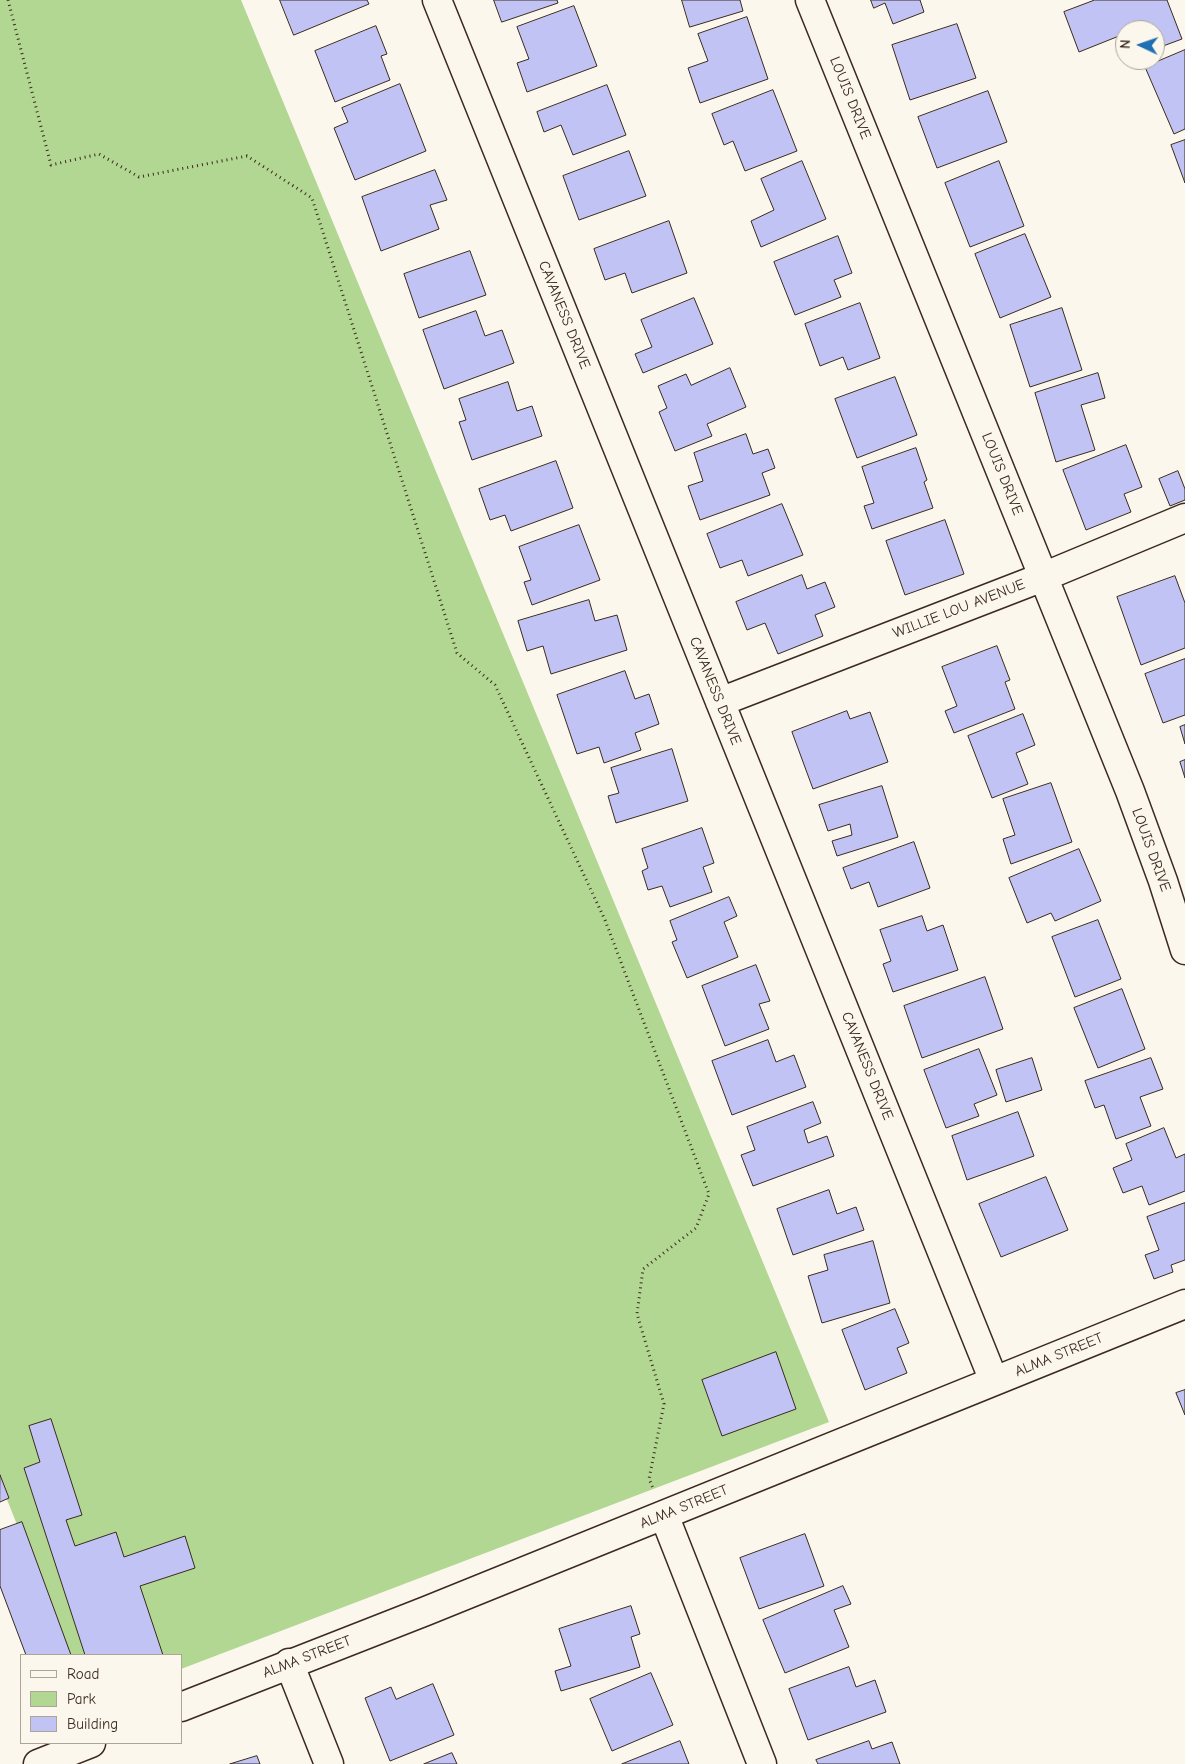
<!DOCTYPE html>
<style>
body{margin:0}
#map{position:relative;width:1185px;height:1764px;overflow:hidden;background:#fbf7ec;font-family:"Comic Neue",sans-serif}
canvas{display:block}
.legend{position:absolute;left:20px;top:1654px;width:162px;height:90px;box-sizing:border-box;background:#fbf7ec;border:1px solid #aea59a;margin:0;padding:6px 9px;list-style:none;font-size:15px;color:#3b2a1e}
.legend li{display:flex;align-items:center;gap:10px;height:25px}
.legend b{width:25px;border:1px solid #aea59a}
.north{position:absolute;left:1115px;top:20px;width:50px;height:50px;box-sizing:border-box;background:#fbf7ec;border:1px solid #aea59a;border-radius:50%;rotate:273deg;font-size:14px;font-weight:700;line-height:20px;text-align:center;color:#3b2a1e}
.north::after{content:'';display:block;margin:auto;width:18px;height:22px;background:#1f6fb2;clip-path:polygon(50% 0,100% 100%,50% 72%,0 100%)}
</style>
<div id="map">
<canvas width="1185" height="1764"></canvas>
<ul class="legend">
<li><b style="height:6px;background:#fbf7ec"></b>Road</li>
<li><b style="height:14px;background:#b1d792"></b>Park</li>
<li><b style="height:14px;background:#c2c3f5"></b>Building</li>
</ul>
<div class="north">N</div>
</div>
<script>
const ctx = document.querySelector('canvas').getContext('2d');
ctx.lineJoin = 'round';
function fill(path, color) { ctx.fillStyle = color; ctx.fill(path, 'evenodd'); }
function strokePath(path, color, width, dash) { ctx.strokeStyle = color; ctx.lineWidth = width; ctx.lineCap = dash ? 'butt' : 'round'; ctx.setLineDash(dash || []); ctx.stroke(path); }
function label(font, color, halo, rows, align = 'center') {
  ctx.font = font + ' "Comic Neue",sans-serif'; ctx.lineWidth = 4; ctx.setLineDash([]); ctx.textBaseline = 'middle'; ctx.strokeStyle = halo; ctx.fillStyle = color; for (const [text, x, y, turn = 0] of rows) {
    ctx.save(); ctx.translate(x, y); ctx.rotate((+turn || 0) * Math.PI / 180); ctx.textAlign = isNaN(turn) ? turn : align; if (halo) ctx.strokeText(text, 0, 0); ctx.fillText(text, 0, 0); ctx.restore();
  }
}
const green = new Path2D(`
 M0,0h241l588,1422 -648,247v-14h-112l-69,-173z`);
const building = new Path2D(`
 M280,0h87l2,4 -75,31z
 M494,0h63l1,3 -56,19z
 M682,0h58l3,11 -53,16z
 M871,0h49l4,12 -31,12 -8,-21 -11,5z
 M1095,0h72l15,39 -27,10v-19h-30v23l-6,-17 -40,16 -15,-40z
 M574,6l23,60 -70,26 -10,-29 12,-4 -12,-32z
 M747,17l21,62 -68,24 -12,-35 20,-7 -10,-27z
 M957,24l19,54 -66,22 -18,-55z
 M376,26l11,28 -6,2 9,24 -55,22 -20,-51z
 M1185,50v79l-11,5 -29,-67z
 M400,84l26,67 -71,29 -21,-52 14,-6 -6,-14z
 M607,85l19,50 -53,20 -12,-30 -17,7 -7,-20z
 M773,90l24,61 -52,20 -12,-30 -9,4 -12,-31z
 M988,91l19,51 -70,26 -19,-51z
 M1185,140v43l-14,-38z
 M629,151l17,45 -67,24 -16,-44z
 M802,161l24,58 -65,28 -10,-26 23,-11 -13,-31z
 M999,161l25,65 -54,21 -25,-64z
 M435,170l12,30 -17,5 9,24 -58,22 -19,-54z
 M669,221l18,52 -55,20 -7,-20 -20,7 -11,-31z
 M1025,234l26,63 -51,21 -25,-64z
 M838,236l14,37 -18,7 7,17 -46,18 -21,-53z
 M470,251l16,44 -67,23 -15,-44z
 M694,298l19,46 -70,29 -8,-19 17,-7 -11,-27z
 M860,303l20,55 -32,12 -5,-13 -23,9 -15,-42z
 M1062,308l20,62 -52,17 -20,-62z
 M476,311l9,25 17,-6 12,33 -70,26 -21,-59z
 M730,368l16,39 -39,17 5,12 -37,15 -16,-39 8,-4 -9,-22 28,-12 5,11z
 M1098,373l7,25 -24,7 14,45 -39,12 -21,-69z
 M895,377l22,58 -60,23 -22,-59z
 M508,382l9,29 15,-5 10,30 -70,24 -13,-38 7,-2 -7,-21z
 M746,434l7,20 15,-5 7,19 -13,5 8,22 -70,25 -12,-34 15,-5 -9,-28z
 M1126,445l16,42 -18,7 7,18 -45,18 -23,-60z
 M916,448l11,32 -3,2 9,26 -61,21 -8,-23 10,-3 -12,-36z
 M556,461l17,47 -62,23 -6,-16 -15,5 -11,-31z
 M1178,471l7,18v11l-15,6 -11,-27z
 M782,504l21,51 -55,21 -6,-16 -22,8 -13,-34z
 M945,520l19,54 -59,21 -19,-54z
 M579,525l21,55 -68,25 -8,-23 7,-2 -12,-33z
 M802,575l5,14 18,-7 10,25 -20,8 8,21 -45,18 -13,-31 -18,7 -11,-28z
 M1175,576l10,27v45l-44,17 -24,-68z
 M589,600l6,21 22,-6 10,35 -76,24 -8,-28 -16,5 -9,-30z
 M997,646l13,34 -5,2 10,27 -61,24 -9,-22 12,-5 -15,-39z
 M1185,659v56l-22,8 -18,-49z
 M625,671l10,28 14,-5 10,30 -24,9 6,17 -37,13 -5,-16 -22,7 -20,-59z
 M847,711l3,8 20,-7 18,50 -75,27 -21,-57z
 M1023,714l12,31 -19,8 12,31 -36,14 -24,-62z
 M1185,725v19l-5,-17z
 M672,749l16,52 -72,22 -8,-27 11,-3 -8,-25z
 M1185,760v18l-5,-16z
 M1051,783l21,59 -61,22 -8,-25 12,-4 -12,-36z
 M882,786l16,51 -61,19 -5,-15 20,-6 -2,-11 -22,7 -9,-26z
 M702,828l12,35 -11,4 9,25 -42,15 -8,-21 -14,4 -6,-19 6,-3 -6,-19z
 M914,842l16,46 -52,19 -9,-25 -18,7 -8,-21z
 M1079,849l22,52 -46,20 -4,-8 -24,10 -18,-45z
 M729,897l8,19 -13,6 14,35 -51,21 -15,-36 5,-2 -7,-19z
 M922,916l5,15 16,-6 15,45 -65,22 -10,-28 8,-3 -11,-31z
 M1098,920l23,59 -46,18 -23,-60z
 M756,965l14,36 -11,3 10,25 -44,17 -23,-60z
 M985,977l18,52 -81,29 -18,-52z
 M1122,989l23,60 -47,19 -24,-60z
 M768,1040l8,22 18,-7 12,32 -74,28 -20,-54z
 M979,1049l18,46 -23,9 5,12 -33,12 -22,-58z
 M1032,1058l10,32 -36,12 -10,-32z
 M1151,1058l12,31 -23,8 11,29 -35,13 -12,-34 -9,3 -10,-27z
 M813,1102l8,21 -17,7 4,13 19,-7 7,20 -81,30 -12,-31 14,-5 -8,-23z
 M1018,1112l16,44 -67,24 -15,-44z
 M1164,1128l12,30 9,-4v37l-36,14 -7,-19 -19,7 -10,-25 19,-8 -6,-16z
 M1046,1177l22,53 -67,27 -22,-53z
 M829,1190l8,24 19,-7 8,23 -71,25 -16,-46z
 M1185,1203v57l-14,5 2,7 -19,7 -9,-24 14,-5 -12,-33z
 M873,1241l17,62 -68,20 -14,-47 20,-6 -4,-15z
 M895,1309l14,34 -12,5 10,25 -42,17 -23,-60z
 M776,1352l20,57 -74,27 -20,-56z
 M1185,1390v25l-9,-22z
 M51,1419l31,96 -16,5 9,26 41,-14 8,25 61,-21 10,32 -55,18 23,69h-78l-61,-187 16,-6 -11,-36z
 M0,1475l9,23 -9,4z
 M22,1522l49,133h-45l-26,-69v-56z
 M805,1534l19,52 -65,23 -19,-51z
 M843,1586l8,18 -17,6 15,37 -64,26 -22,-53z
 M631,1606l9,28 -9,3 9,30 -79,24 -6,-20 16,-5 -12,-37z
 M849,1667l7,20 19,-7 11,32 -78,28 -19,-51z
 M651,1673l22,52 -61,26 -22,-52z
 M433,1684l21,51 -64,26 -25,-63 26,-11 5,12z
 M680,1741l9,23h-67z
 M869,1741l3,8 20,-7 8,22h-82l-2,-4z
 M452,1753l5,11h-33z
 M257,1756l3,8h-30z`);
const path = new Path2D(`
 M8,0l43,165 48,-11 40,23 108,-21 65,42 145,455 38,32 110,235 104,274 -13,34 -53,41 -6,45 27,90 -15,75 4,9`);
const minor = new Path2D(`
 M437,0l557,1381
 M810,0l320,791 33,90 22,69
 M720,702l323,-125 142,-59
 M664,1515l98,249
 M289,1663l40,101
 M181,1707l245,-96 759,-307
 M38,1764l53,-21`);
const streetNames = [
 ["LOUIS DRIVE",850,98,68],
 ["CAVANESS DRIVE",564,315,68],
 ["LOUIS DRIVE",1002,474,68],
 ["WILLIE LOU AVENUE",959,609,-21],
 ["CAVANESS DRIVE",715,691,68],
 ["LOUIS DRIVE",1151,850,70],
 ["CAVANESS DRIVE",867,1066,68],
 ["ALMA STREET",1059,1355,-22],
 ["ALMA STREET",684,1507,-22],
 ["ALMA STREET",307,1657,-21]
];
fill(green, '#b1d792');
fill(building, '#c2c3f5');
strokePath(building, '#3b2a1e', 1);
strokePath(minor, '#3b2a1e', 31);
strokePath(path, '#3b2a1e', 3, [1, 4]);
strokePath(minor, '#fbf7ec', 28);
label('15px', '#3b2a1e', '#fbf7ec', streetNames);
</script>
